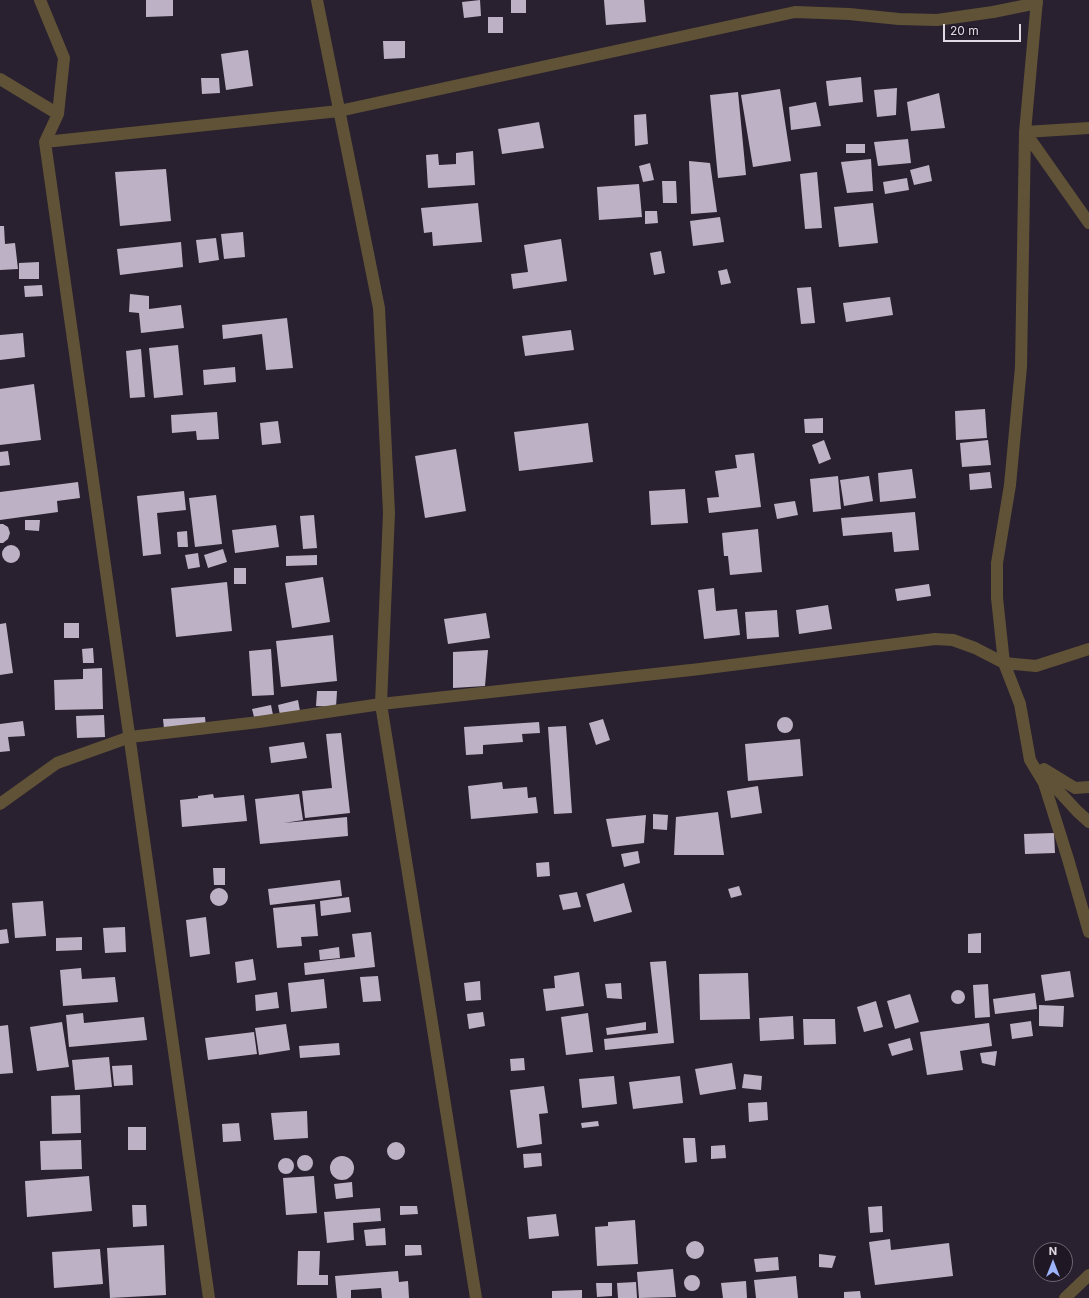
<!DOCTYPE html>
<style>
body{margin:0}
#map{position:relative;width:1089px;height:1298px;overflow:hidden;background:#29212f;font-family:Inter,sans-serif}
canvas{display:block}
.north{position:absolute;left:1033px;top:1242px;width:40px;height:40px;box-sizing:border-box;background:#201725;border:1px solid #6d6571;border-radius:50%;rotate:0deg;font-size:11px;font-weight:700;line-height:16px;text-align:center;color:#e0dae4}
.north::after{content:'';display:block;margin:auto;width:14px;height:18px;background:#9db4fd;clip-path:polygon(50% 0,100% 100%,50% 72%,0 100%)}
.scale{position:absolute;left:943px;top:24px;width:78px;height:18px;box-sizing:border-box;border:2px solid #e0dae4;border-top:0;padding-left:5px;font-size:12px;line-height:14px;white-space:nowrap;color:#e0dae4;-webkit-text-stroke:3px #201725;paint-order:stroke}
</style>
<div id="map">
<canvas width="1089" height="1298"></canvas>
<div class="north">N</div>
<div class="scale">20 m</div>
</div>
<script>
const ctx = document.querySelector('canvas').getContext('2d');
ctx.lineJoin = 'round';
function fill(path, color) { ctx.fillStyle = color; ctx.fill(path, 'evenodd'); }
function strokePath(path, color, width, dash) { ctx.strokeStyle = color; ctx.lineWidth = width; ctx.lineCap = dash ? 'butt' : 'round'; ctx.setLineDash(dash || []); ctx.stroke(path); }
const building = new Path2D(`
 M146,0h27v16l-27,1z
 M480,0l1,16 -17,2 -2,-16z
 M511,0h15v13h-15z
 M604,0h40l2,22 -40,3z
 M488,17h15v16h-15z
 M383,41h22v17l-21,1z
 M248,50l5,36 -27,4 -5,-36z
 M861,77l2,25 -34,4 -3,-25z
 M201,78h18l1,15 -18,1z
 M897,88l-1,27 -19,2 -3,-27z
 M780,89l11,72 -38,6 -12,-72z
 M738,92l8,83 -28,3 -8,-83z
 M939,93l6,35 -34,3 -4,-29z
 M816,102l5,24 -30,4 -2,-23z
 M646,114l2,30 -13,2 -1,-31z
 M539,122l5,26 -42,6 -4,-25z
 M908,139l3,24 -33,3 -4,-24z
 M846,144h19v9h-19z
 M473,151l2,34 -47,3 -2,-33 12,-1 1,11 17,-1v-11z
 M871,159l2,32 -26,2 -6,-31z
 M689,161l21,2 7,49 -26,2z
 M650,163l4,17 -11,2 -4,-16z
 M929,165l3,16 -18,4 -4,-15z
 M166,169l5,52 -51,5 -5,-54z
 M817,172l5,56 -17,1 -5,-55z
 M907,178l2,12 -24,4 -2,-12z
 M662,181h14l1,22h-14z
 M639,184l3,33 -43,3 -2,-33z
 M478,203l4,39 -49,4 -1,-14 -8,1 -3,-25z
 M873,203l5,40 -39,4 -5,-40z
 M645,211h12l1,12 -13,1z
 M720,217l4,25 -31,4 -3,-25z
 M0,226h4l1,18 10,-1 3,26 -18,1z
 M243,232l2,25 -21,2 -3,-25z
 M216,238l3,22 -20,3 -3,-23z
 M561,239l6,42 -54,8 -2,-15 17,-2 -4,-27z
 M181,242l2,25 -63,8 -3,-26z
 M661,251l4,22 -11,2 -4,-22z
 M39,262v17h-20v-16z
 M727,269l4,14 -10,2 -3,-14z
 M42,285l1,11 -18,1 -1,-11z
 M811,287l4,36 -14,1 -4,-36z
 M130,294l19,2v13l32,-4 3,23 -43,5 -2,-20 -10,-1z
 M890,297l3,18 -47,7 -3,-19z
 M287,318l6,50 -27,2 -4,-36 -39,5 -1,-14z
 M571,330l3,20 -49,6 -3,-20z
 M23,333l2,24 -25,3v-25z
 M178,345l5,50 -29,3 -5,-50z
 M141,349l4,48 -15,1 -4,-47z
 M235,367l1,15 -32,3 -1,-15z
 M34,384l7,56 -41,5v-56z
 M985,409l2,29 -31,2 -1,-29z
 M217,412l2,27 -22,1 -1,-9 -24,2 -1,-18z
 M823,418v15h-18l-1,-14z
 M278,421l3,22 -19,2 -2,-22z
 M588,423l5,39 -74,9 -5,-39z
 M824,440l7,19 -12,5 -7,-19z
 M988,440l3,25 -29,2 -2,-24z
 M456,449l10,62 -41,7 -10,-62z
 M8,451l2,14 -10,1v-14z
 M754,453l7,54 -52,6 -2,-15 12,-1 -4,-26 22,-3 -2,-13z
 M912,469l4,29 -36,4 -2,-29z
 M990,472l2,16 -22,2 -1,-16z
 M838,476l3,33 -28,3 -3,-33z
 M869,476l4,25 -29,5 -4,-26z
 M78,482l2,16 -23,3 1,11 -58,8v-28z
 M685,489l3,34 -37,2 -2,-34z
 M184,491l2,19 -29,3 4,41 -18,2 -6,-60z
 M216,495l6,49 -27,3 -6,-49z
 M795,501l3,14 -21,4 -3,-15z
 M915,512l4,38 -25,2 -2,-20 -49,4 -2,-18z
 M314,515l3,33 -14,1 -3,-33z
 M25,520h15l-1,11 -14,-1z
 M0,524h3l5,3 2,6 -2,6 -5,4h-3z
 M276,525l3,22 -44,6 -3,-23z
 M758,529l4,43 -32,3 -2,-19h-4l-2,-23z
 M187,531l1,16h-10l-1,-15z
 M2 554a9 9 0 1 1 18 0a9 9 0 1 1-18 0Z
 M223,549l4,13 -19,6 -4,-13z
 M198,553l2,14 -12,2 -3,-14z
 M317,555v10l-31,1v-10z
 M234,568h12v16h-12z
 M323,577l7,45 -38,6 -7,-45z
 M227,582l5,49 -56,6 -5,-49z
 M929,584l2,12 -34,5 -2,-12z
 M714,588l2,23 21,-2 3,26 -36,4 -6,-49z
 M828,605l4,24 -33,5 -3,-24z
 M777,610l2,27 -32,2 -2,-27z
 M486,613l4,25 -42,6 -4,-25z
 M6,623l7,50 -13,2v-51z
 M64,623h15v15h-15z
 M333,635l4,46 -56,6 -5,-46z
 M93,648l1,15h-11l-1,-14z
 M271,649l3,46 -22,1 -3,-45z
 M488,650l-3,36 -32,2v-36z
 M102,668l1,41 -48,1 -1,-30 29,-1v-10z
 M317,691h20l-1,16 -20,-1z
 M298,700l2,11 -20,4 -2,-10z
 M271,705l2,10 -19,2 -2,-8z
 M104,715l1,22 -28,1 -1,-22z
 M777 725a8 8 0 1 1 16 0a8 8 0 1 1-16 0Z
 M205,717l1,10 -42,2 -1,-10z
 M603,719l7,21 -14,5 -7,-22z
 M23,721l2,15 -17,1 2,14 -10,1v-28z
 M539,722l1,11 -18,1 1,8 -40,3v9l-17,1 -2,-28z
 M566,726l6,87 -18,1 -6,-87z
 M341,733l9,80 -45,5 -3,-27 30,-3 -6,-54z
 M800,739l3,37 -55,5 -3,-37z
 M304,742l3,16 -36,5 -2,-16z
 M502,782l1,7 24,-2 1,11 8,-1 2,16 -67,6 -3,-33z
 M758,786l4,27 -31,5 -4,-27z
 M213,794l1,4 30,-3 3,26 -65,6 -2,-27 18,-2v-2z
 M299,794l4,26 -19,3 63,-6 1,19 -88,8 -5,-45z
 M718,812l6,43h-50l2,-38z
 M653,814l15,1 -1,15 -14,-1z
 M646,815l-2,28 -32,4 -6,-28z
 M1054,833l1,20 -30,1 -1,-20z
 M638,851l2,12 -16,4 -3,-13z
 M549,862l1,14 -13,1 -1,-14z
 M213,868h12v17h-11z
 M340,880l2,16 -72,9 -2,-16z
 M624,883l8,29 -38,10 -8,-28z
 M739,886l3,9 -11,3 -3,-9z
 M210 897a9 9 0 1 1 18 0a9 9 0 1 1-18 0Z
 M577,892l4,15 -18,3 -4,-15z
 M349,897l2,15 -30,4 -1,-15z
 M43,901l3,35 -31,2 -3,-35z
 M315,904l3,32 -17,1 1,9 -25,2 -4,-40z
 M206,917l4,37 -20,3 -4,-37z
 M125,927l1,25 -21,1 -2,-25z
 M7,929l2,14 -9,1v-14z
 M371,932l4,35 -70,8 -1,-12 51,-6 -3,-23z
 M981,933v20h-13v-19z
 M82,937v13l-26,1v-13z
 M339,947l1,11 -20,2 -1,-10z
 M253,959l3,21 -19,3 -2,-21z
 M666,961l8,82 -69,7 -1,-11 54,-6 -8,-71z
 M81,968l1,11 33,-2 3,25 -55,4 -3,-36z
 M1070,971l4,26 -29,4 -4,-26z
 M579,972l5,34 -38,5 -3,-22 12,-1 -1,-12z
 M748,973l2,46 -50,1 -1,-46z
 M378,976l3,25 -18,1 -3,-25z
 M324,979l3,29 -36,4 -3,-29z
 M480,981l1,19 -15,1 -2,-18z
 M621,983l1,16 -15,-1 -2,-14z
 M988,984l2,33 -15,1 -2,-33z
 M951 997a7 7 0 1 1 14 0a7 7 0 1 1-14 0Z
 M277,992l2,16 -23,3 -1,-16z
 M1035,993l2,16 -42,5 -2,-15z
 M910,994l9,28 -24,7 -8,-28z
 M876,1001l7,26 -19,5 -7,-25z
 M1039,1005l25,1 -1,21 -24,-1z
 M483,1012l2,14 -16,3 -2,-15z
 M83,1013l1,10 60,-6 3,23 -78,7 -3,-32z
 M588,1013l5,39 -27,3 -5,-38z
 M793,1016l1,23 -34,2 -1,-23z
 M803,1019h32l1,25 -32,1z
 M1031,1021l2,15 -21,3 -2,-15z
 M62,1022l7,45 -32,4 -7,-44z
 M646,1022v8l-39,5 -1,-7z
 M989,1023l3,23 -32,5 3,19 -36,5 -7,-43z
 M286,1024l4,26 -31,5 -4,-27z
 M8,1025l5,48 -13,1v-48z
 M254,1032l3,22 -49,6 -3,-22z
 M910,1038l3,12 -21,6 -4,-12z
 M339,1043l1,12 -40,3 -1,-12z
 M997,1051l-2,15 -13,-3 -2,-10z
 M109,1057l3,30 -37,3 -3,-30z
 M524,1058l1,12 -14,1 -1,-12z
 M732,1063l4,26 -36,6 -5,-26z
 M132,1065l1,20 -19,1 -2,-20z
 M744,1074l18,2 -1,14 -19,-2z
 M614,1076l3,28 -35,4 -3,-29z
 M680,1076l3,27 -50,6 -4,-27z
 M544,1086l4,27 -9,1 3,30 -25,4 -7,-58z
 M80,1095l1,38 -29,1 -1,-38z
 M767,1102l1,18 -19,2 -1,-19z
 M307,1111l1,27 -34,2 -3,-27z
 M598,1121l1,5 -17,2 -1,-5z
 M239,1123l2,18 -18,1 -1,-18z
 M128,1127h18v23h-18z
 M683,1138h12l2,24 -12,1z
 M81,1140l1,29 -41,1 -1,-29z
 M387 1151a9 9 0 1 1 18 0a9 9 0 1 1-18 0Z
 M725,1145l1,13 -15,1v-13z
 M541,1153l1,13 -18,2 -1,-14z
 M297 1163a8 8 0 1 1 16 0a8 8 0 1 1-16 0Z
 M330 1168a12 12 0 1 1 24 0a12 12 0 1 1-24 0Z
 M278 1166a8 8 0 1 1 16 0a8 8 0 1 1-16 0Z
 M89,1176l3,35 -65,6 -2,-36z
 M314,1176l3,37 -31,2 -3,-37z
 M352,1182l1,15 -17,2 -2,-15z
 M132,1205h14l1,21 -14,1z
 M400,1206h17l1,8 -18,1z
 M882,1206l1,26 -13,1 -2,-26z
 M380,1208l1,13 -28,2 1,17 -27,3 -3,-31z
 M556,1214l3,22 -30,3 -2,-22z
 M635,1220l3,44 -41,2 -2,-39 13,-1v-4z
 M385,1228l1,17 -20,1 -2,-16z
 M890,1239l1,11 58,-7 4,33 -78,9 -6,-43z
 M686 1250a9 9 0 1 1 18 0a9 9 0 1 1-18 0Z
 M164,1245l2,50 -56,3 -3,-50z
 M405,1245h16l1,10 -17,1z
 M100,1249l3,35 -49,4 -2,-36z
 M298,1251h22l-1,24h9v10h-31z
 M819,1254l17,2 -4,12 -13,-1z
 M778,1257l1,13 -23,2 -2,-13z
 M673,1269l3,28 -37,1 -2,-26z
 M398,1271l1,11 9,-1 1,17h-27l-1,-10 -30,2v8h-14l-2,-22z
 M684 1283a8 8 0 1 1 16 0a8 8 0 1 1-16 0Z
 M796,1276l2,22h-42l-2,-18z
 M746,1281l1,17h-24l-2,-15z
 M636,1282l1,16h-19l-1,-15z
 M596,1283h16v13l-15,1z
 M582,1290v8h-30v-7z
 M860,1291l1,7h-17v-6z`);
const minor = new Path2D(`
 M40,0l24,58 -6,56
 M317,0l62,308 10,205 -8,191 95,594
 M1037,0l-12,132 -4,235 -11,118 -13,78v35l7,65 16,41 10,56 14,23 24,76 21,73
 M0,79l58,35 -13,28 164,1156
 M1025,132l64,91
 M1025,132l64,-4
 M45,142l294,-31 456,-99 54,2 50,5 38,1 56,-8 44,-9
 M1044,769l31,19 14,-1
 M1042,773l35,38 12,11
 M0,804l57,-41 73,-26 129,-15 122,-18 319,-35 235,-30 18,1 22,8 29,15 32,3 53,-17
 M1065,1298l24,-23`);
fill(building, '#bdb2c5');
strokePath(minor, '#605236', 12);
</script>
